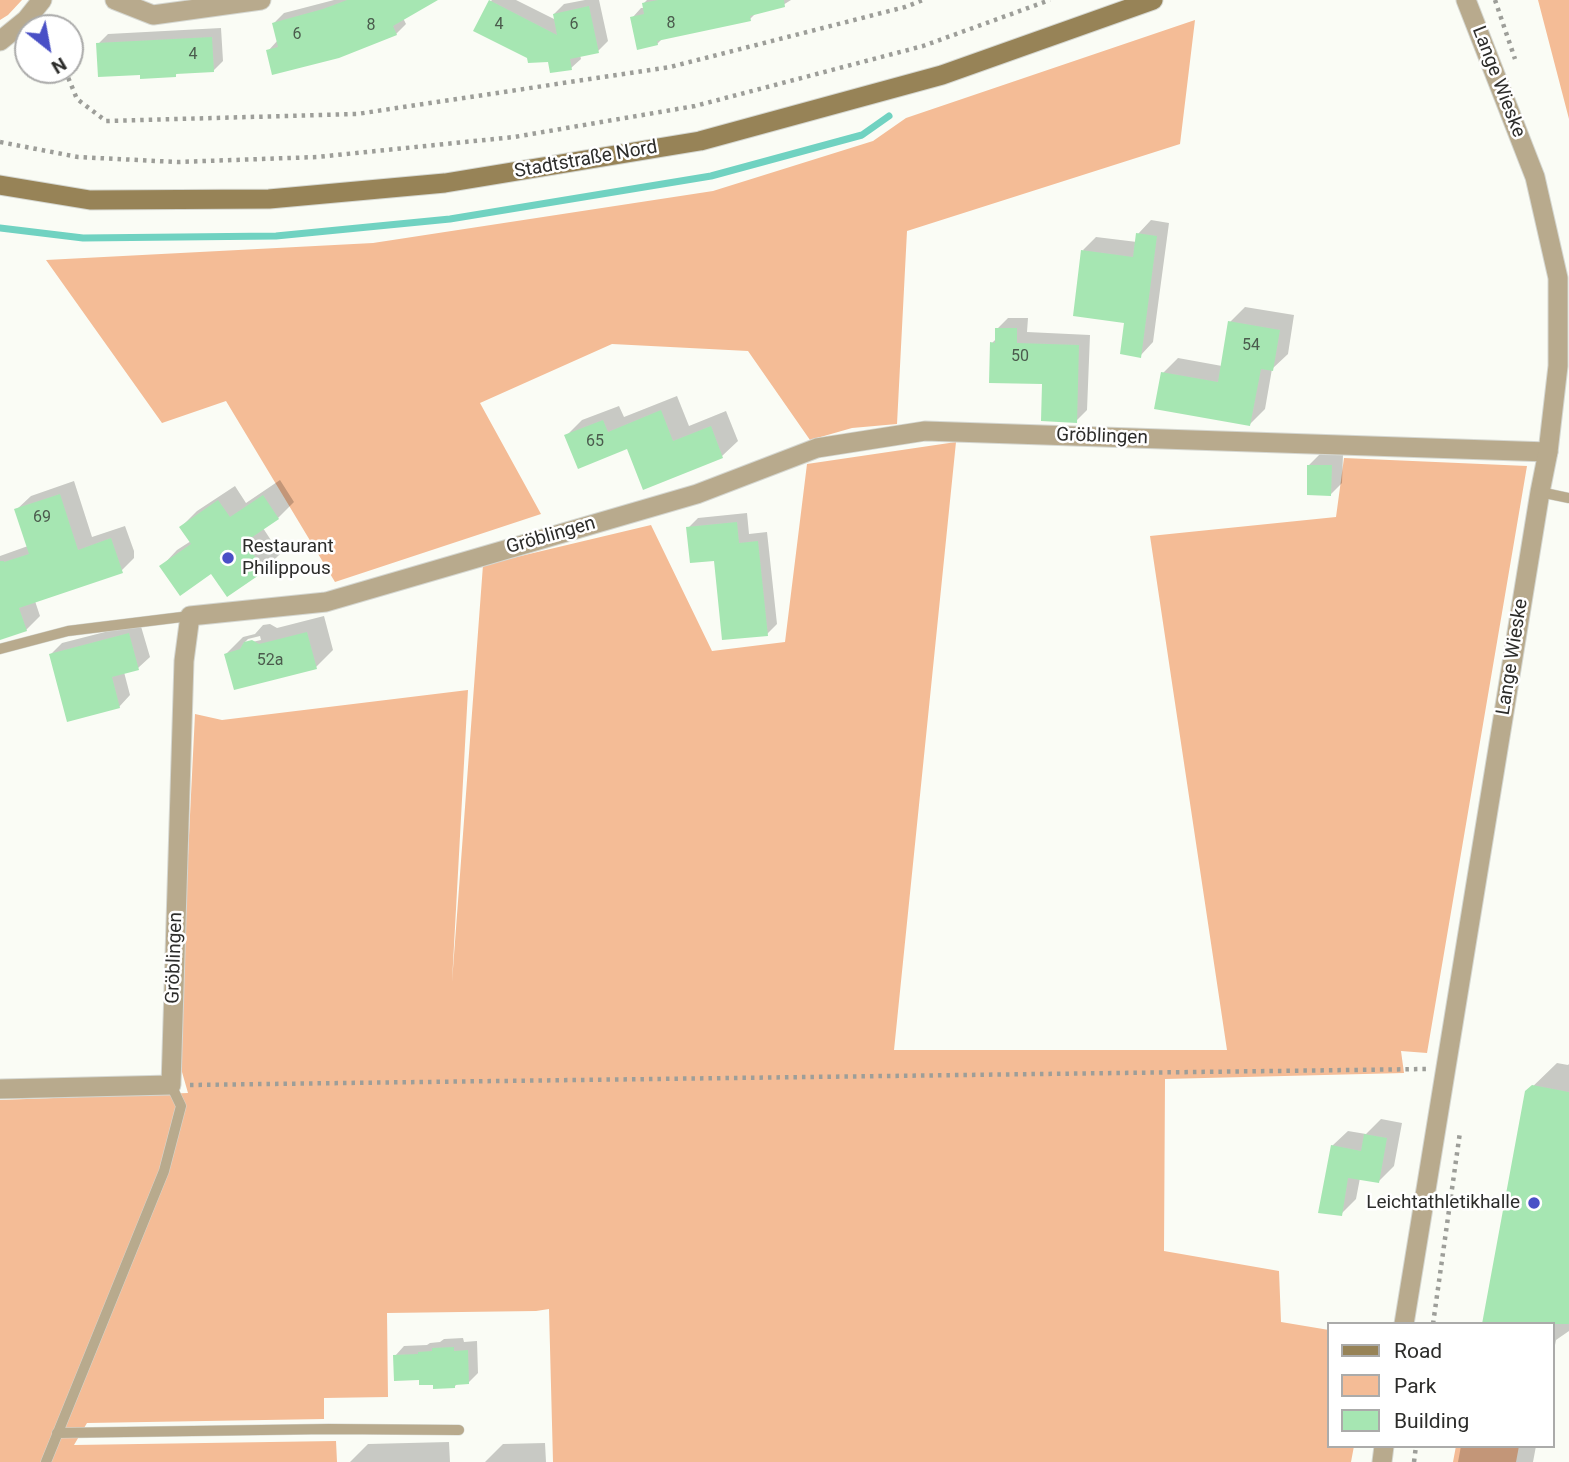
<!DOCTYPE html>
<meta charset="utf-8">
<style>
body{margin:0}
#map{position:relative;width:1569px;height:1462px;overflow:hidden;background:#fafcf5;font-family:Roboto,sans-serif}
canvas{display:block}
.legend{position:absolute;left:1327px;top:1322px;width:228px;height:126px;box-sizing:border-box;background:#fff;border:2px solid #ababaa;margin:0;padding:9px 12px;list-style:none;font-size:21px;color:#2d2d2b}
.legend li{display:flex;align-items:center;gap:14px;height:35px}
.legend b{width:35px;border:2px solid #ababaa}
.north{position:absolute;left:14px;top:14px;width:70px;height:70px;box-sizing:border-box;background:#fff;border:2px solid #ababaa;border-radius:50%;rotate:149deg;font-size:19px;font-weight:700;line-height:28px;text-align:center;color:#2d2d2b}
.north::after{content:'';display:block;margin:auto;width:24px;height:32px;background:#4a50c6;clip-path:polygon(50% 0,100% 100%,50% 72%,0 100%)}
</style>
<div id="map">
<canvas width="1569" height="1462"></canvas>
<ul class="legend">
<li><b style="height:9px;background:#978357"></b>Road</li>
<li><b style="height:19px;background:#f4bc96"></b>Park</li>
<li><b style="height:19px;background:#a6e6b2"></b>Building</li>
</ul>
<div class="north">N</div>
</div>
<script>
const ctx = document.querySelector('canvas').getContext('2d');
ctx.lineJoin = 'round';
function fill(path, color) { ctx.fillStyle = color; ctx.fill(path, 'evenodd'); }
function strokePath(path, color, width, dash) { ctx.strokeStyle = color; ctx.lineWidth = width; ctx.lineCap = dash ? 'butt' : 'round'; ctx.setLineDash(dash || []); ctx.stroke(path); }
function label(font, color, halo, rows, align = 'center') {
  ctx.font = font + ' Roboto,sans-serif'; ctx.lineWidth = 5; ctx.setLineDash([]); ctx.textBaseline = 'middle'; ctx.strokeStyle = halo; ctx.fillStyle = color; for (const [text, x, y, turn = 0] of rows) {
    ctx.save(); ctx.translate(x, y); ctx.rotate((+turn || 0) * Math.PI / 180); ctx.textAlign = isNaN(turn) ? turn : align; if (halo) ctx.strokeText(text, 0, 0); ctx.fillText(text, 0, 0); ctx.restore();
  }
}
const green = new Path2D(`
 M0,0h22l-14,15 -8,5z
 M1538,0h31v119z
 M1195,20l-15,124 -273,87 -10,193 -45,4 -42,12 -62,-89 -136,-7 -132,59 61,111 -206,68 -109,-181 -64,22 -116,-163 327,-17 340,-52 160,-50 33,-23z
 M956,442l-62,608h333l-77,-514 186,-19 8,-59 183,8 -100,587 -26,-2 3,22 -239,6 -1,172 115,20 2,51 48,8v116h25l-3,16h-798l-4,-153 -13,2 -149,2 1,84 -64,1v21l-237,4 -13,22 262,-4 1,21h-337v-362l188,-7 -10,-35 17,-344 27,6 246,-30 -16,292 31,-417 168,-40 61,126 73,-9 22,-178z
 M1456,1446h63l-3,16h-63z`);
const shadow = new Path2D(`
 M334,0h95l-26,18 3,6 -10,10 -128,17 10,-11 -4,-17 10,-10z
 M492,0h24l40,20 -2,-6 10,-10 21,-4h14l9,41 -10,10 -18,4 1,4 -10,9 -22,-7 -20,-4 -39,-55z
 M647,0h144l-8,5 -26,7 -7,7 -87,19 -6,6 -25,-26 9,-10h3l-1,-4z
 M221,28l2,33 -10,10 -35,2 -3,2 -77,-31 10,-10z
 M1151,220l18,3 -16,119 -13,14 -14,-35 -43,-71 13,-13 41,5 1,-8z
 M1245,307l49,8 -6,39 -16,15 -7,40 -15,15 -87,-51 15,-15 44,8 8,-44z
 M1008,318h20l-1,14 63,3 -3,75 -11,11 -32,-39 -52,-39 5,-5v-9z
 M677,396l12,30 37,-15 12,30 -16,15 -94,-10 -62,-10 16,-16 37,-14 5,11z
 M1320,454h23l-1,29 -11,11 -22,-29z
 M280,480l14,22 -16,16 -15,10 17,26 -16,16 -52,2 -50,-6 15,-16 14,-9 -10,-14 16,-16 38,-25 11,17z
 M74,481l18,56 33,-11 9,25v7l-15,15 -84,28 5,15 -14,14 -26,8v-82l28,-10 -12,-36 15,-14z
 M747,513l2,21 18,-2 10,92 -10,10 -51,-75 -28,-31 10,-10z
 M324,616l9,34 -17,17 -90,-13 17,-17 12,-3 8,-9 7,-1 7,4zM260,636l1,4 -18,4 5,-5z
 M140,623l10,34 -12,11 -14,4 6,23 -11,12 -68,-53 11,-11z
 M1557,1063l11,2 1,-1v267l-13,9 -3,15v-31l-26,-232z
 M1381,1119l21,4 -8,43 -15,15 -19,-3 -4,21 -15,15 -9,-68 16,-15 18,3z
 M463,1338l1,4 13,-1 1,32 -10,10h-10l-3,3 -20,-3 -15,-5 -25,-22 9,-10 23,-1 3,-2 10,-1 4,-3z
 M449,1442l1,20h-100l18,-18z
 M545,1443l1,19h-61l18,-18z
 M1461,1446h75l-3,16h-75z`);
const stream = new Path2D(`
 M0,228l83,10 193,-2 174,-17 261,-43 151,-41 27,-19`);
const building = new Path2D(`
 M347,0h91l-45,26 4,9 -58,23 -67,17 -6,-25 12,-3 -6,-24 51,-14z
 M489,0l68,35 -4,-21 36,-8 10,47 -29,6 2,11 -22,3 -2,-11 -20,1 -1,-5 -54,-27z
 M658,0h126l1,7 -35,9 1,5 -94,20 1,4 -21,5 -7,-33 14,-3 -2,-11z
 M212,37l2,35 -38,2v3l-36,2v-4l-42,2 -2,-34z
 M1136,233l21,3 -16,122 -21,-4 4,-31 -51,-7 8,-66 52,7z
 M1228,321l52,9 -7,41 -12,-2 -11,57 -96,-17 7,-37 57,10z
 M995,328h22v15l62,2 -2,78 -36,-2 1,-37 -53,-1 1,-41 5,1z
 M661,410l12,31 38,-15 12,32 -80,32 -16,-41 -49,20 -14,-34 39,-15 5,12z
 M1307,465h25l-1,31 -24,-1z
 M60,494l18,56 33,-12 12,35 -104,35 8,23 -27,9v-79h4v1l25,-8 -15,-45z
 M263,495l16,24 -34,23 20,29 -38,26 -16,-23 -31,22 -21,-30 32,-22 -12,-17 39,-27 12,17z
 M737,522l2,21 19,-2 10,95 -46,4 -8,-79 -24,2 -4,-36z
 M307,632l10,37 -83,21 -10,-36 16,-5 4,-7 8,-2 7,4z
 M129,633l10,37 -27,7 8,31 -53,14 -18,-68z
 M1532,1085l37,7v232h-87l43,-233z
 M1364,1134l23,4 -8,45 -31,-5 -6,38 -24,-3 13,-68 30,6z
 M454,1347v4l14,-1 1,34 -14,1v3l-22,1v-4h-14v-5l-25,1 -1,-26 25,-1v-2l14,-1v-3z`);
const path = new Path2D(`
 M1495,0l20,59
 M65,70l12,29 29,22 251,-7 313,-47 235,-60 18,-7
 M0,142l78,15 99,5 140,-5 197,-20 181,-31 228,-60 127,-46
 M190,1085l1237,-16
 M1433,1324l27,-192
 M1414,1462l2,-16`);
const service = new Path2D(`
 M1540,492l29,6
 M0,649l68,-18 122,-15
 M57,1433l272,-4 130,1
 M46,1462l118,-291 17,-65 -10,-21`);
const minor = new Path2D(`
 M115,0l38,15 108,-15
 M0,41l26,-21 16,-20
 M0,1089l171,-4 13,-424 6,-45 136,-14 371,-108 120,-46 108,-17 623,21`);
const tertiary = new Path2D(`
 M1404,1324l136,-832 8,-40 10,-86v-88l-23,-101 -69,-177
 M1382,1462l2,-16`);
const secondary = new Path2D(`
 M0,185l90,15 179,-1 176,-16 255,-42 242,-66 211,-75`);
const markers = [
 [228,558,7,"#4a50c6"],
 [1534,1203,7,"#4a50c6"]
];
const numberNames = [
 ["8",671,24],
 ["4",499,25],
 ["6",574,25],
 ["8",371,26],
 ["6",297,35],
 ["4",193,55],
 ["54",1251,346],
 ["50",1020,357],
 ["65",595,442],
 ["69",42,518],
 ["52a",270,661]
];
const streetNames = [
 ["Lange Wieske",1498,82,69],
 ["Stadtstraße Nord",586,160,-10],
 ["Gröblingen",1102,437,2],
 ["Gröblingen",551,536,-16],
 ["Lange Wieske",1513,657,-81],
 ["Gröblingen",175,958,-88]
];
const poiNames = [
 ["Restaurant",242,547],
 ["Philippous",242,569],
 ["Leichtathletikhalle",1520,1203,"right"]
];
fill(green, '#f4bc96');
fill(shadow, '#0003');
strokePath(stream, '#70d2c1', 7);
fill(building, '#a6e6b2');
strokePath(service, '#d5d7d1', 11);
strokePath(minor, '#d5d7d1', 21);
strokePath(tertiary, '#d5d7d1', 21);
strokePath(secondary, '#d5d7d1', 21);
strokePath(path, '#9d9e99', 4.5, [3.5, 5]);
strokePath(service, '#b8aa8d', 10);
strokePath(minor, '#b8aa8d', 19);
strokePath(tertiary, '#b8aa8d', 19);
strokePath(secondary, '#978357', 19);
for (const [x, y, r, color] of markers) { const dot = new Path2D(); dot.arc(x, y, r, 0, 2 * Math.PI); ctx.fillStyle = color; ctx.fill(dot); strokePath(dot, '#fff', 2.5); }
label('16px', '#4b5b4d', null, numberNames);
label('19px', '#2d2d2b', '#fff', streetNames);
label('19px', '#2d2d2b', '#fff', poiNames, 'left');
</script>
